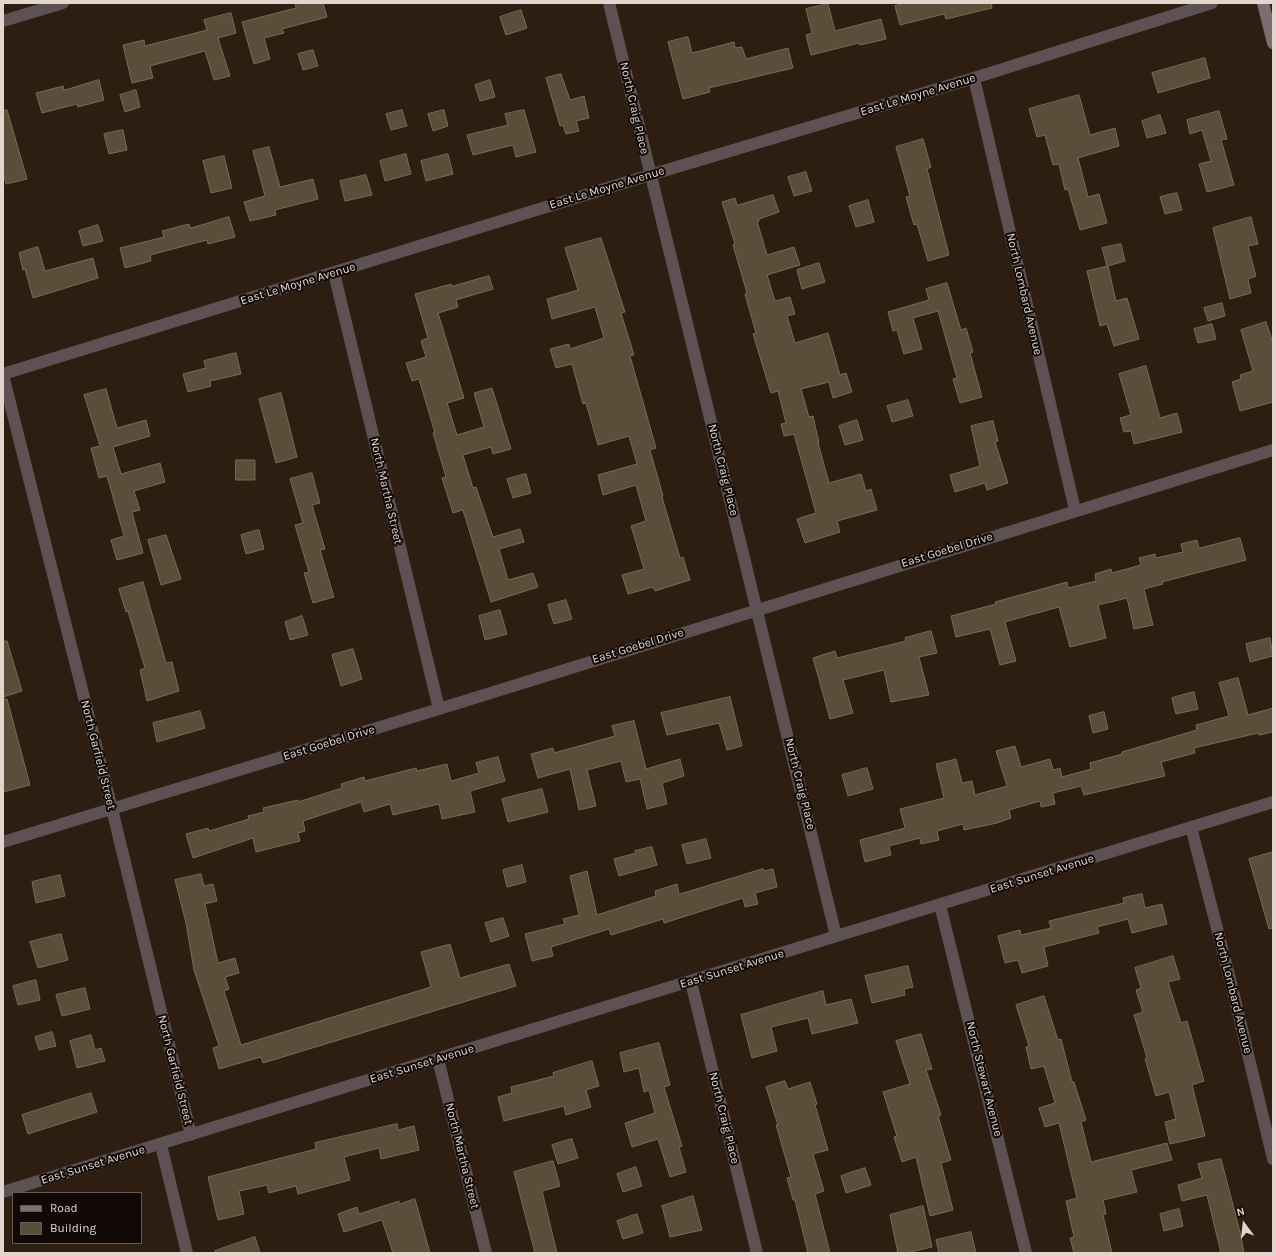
<!DOCTYPE html>
<style>
body{margin:0}
#map{position:relative;width:1276px;height:1256px;overflow:hidden;background:#2e1d11;font-family:Karla,sans-serif}
canvas{display:block}
.frame{position:absolute;inset:0;border:4px solid #e1d5cd;pointer-events:none}
.legend{position:absolute;left:12px;top:1192px;width:130px;height:52px;box-sizing:border-box;background:#110905;border:1px solid #645b55;margin:0;padding:5px 7px;list-style:none;font-size:12px;color:#e1d5cd}
.legend li{display:flex;align-items:center;gap:8px;height:20px}
.legend b{width:20px;border:1px solid #645b55}
.north{position:absolute;left:1224px;top:1204px;width:40px;height:40px;-webkit-text-stroke:3px #110905;paint-order:stroke;rotate:345deg;font-size:11px;font-weight:700;line-height:16px;text-align:center;color:#e1d5cd}
.north::after{content:'';display:block;margin:auto;width:14px;height:18px;background:#e1d5cd;clip-path:polygon(50% 0,100% 100%,50% 72%,0 100%)}
</style>
<div id="map">
<canvas width="1276" height="1256"></canvas>
<div class="frame"></div>
<ul class="legend">
<li><b style="height:5px;background:#7e6c70"></b>Road</li>
<li><b style="height:11px;background:#5a4d39"></b>Building</li>
</ul>
<div class="north">N</div>
</div>
<script>
const ctx = document.querySelector('canvas').getContext('2d');
ctx.lineJoin = 'round';
function fill(path, color) { ctx.fillStyle = color; ctx.fill(path, 'evenodd'); }
function strokePath(path, color, width, dash) { ctx.strokeStyle = color; ctx.lineWidth = width; ctx.lineCap = dash ? 'butt' : 'round'; ctx.setLineDash(dash || []); ctx.stroke(path); }
function label(font, color, halo, rows, align = 'center') {
  ctx.font = font + ' Karla,sans-serif'; ctx.lineWidth = 4; ctx.setLineDash([]); ctx.textBaseline = 'middle'; ctx.strokeStyle = halo; ctx.fillStyle = color; for (const [text, x, y, turn = 0] of rows) {
    ctx.save(); ctx.translate(x, y); ctx.rotate((+turn || 0) * Math.PI / 180); ctx.textAlign = isNaN(turn) ? turn : align; if (halo) ctx.strokeText(text, 0, 0); ctx.fillText(text, 0, 0); ctx.restore();
  }
}
const building = new Path2D(`
 M295,3h28l4,14 -45,12 2,4 -20,5 6,21 -16,5 -12,-42 54,-14z
 M905,3h86l1,5 -46,11 -2,-5 -44,11 -5,-19z
 M828,4l7,27 46,-12 5,20 -26,6 -1,-2 -48,12 -5,-20 6,-2 -6,-24z
 M521,10l6,18 -21,7 -6,-18z
 M231,13l5,20 -18,5 12,38 -16,4 -9,-29 -55,15 3,12 -21,5 -9,-38 21,-5 1,6 62,-16 -3,-10z
 M688,37l4,16 42,-11 1,6 7,-1 4,12 42,-11 5,20 -84,20 1,4 -27,7 -15,-57z
 M313,50l5,16 -15,4 -5,-16z
 M1205,58l5,20 -52,15 -6,-20z
 M561,74l9,26 14,-4 5,22 -13,3 3,10 -13,3 -3,-9 -3,1 -14,-48z
 M99,80l5,20 -26,7 -1,-3 -35,9 -6,-20 27,-7 1,4z
 M490,80l5,17 -15,4 -5,-16z
 M136,90l4,17 -15,5 -5,-17z
 M1079,95l11,40 25,-7 4,18 -41,12 10,39 11,-3 8,29 -27,7 -12,-41 -3,1 -6,-26 -6,1 -8,-30 -8,2 -8,-28z
 M3,110h4l20,69 -21,5 -3,-12z
 M402,110l5,16 -16,4 -5,-16z
 M444,110l4,16 -15,5 -5,-17z
 M524,110l12,42 -20,5 -3,-12 -40,10 -6,-20 41,-10 -3,-11z
 M1219,111l8,28 -6,1 13,45 -27,7 -8,-28 12,-3 -9,-31 -12,4 -3,-14z
 M1160,115l6,18 -19,5 -5,-17z
 M123,130l4,20 -18,4 -5,-20z
 M923,139l8,28 -4,2 22,86 -21,6 -11,-37 -3,1 -8,-28 4,-1 -14,-49z
 M269,147l11,40 33,-8 5,20 -43,11 1,5 -26,6 -6,-19 21,-6 -12,-45z
 M406,154l5,20 -26,7 -5,-20z
 M448,154l5,20 -27,7 -5,-20z
 M224,156l8,32 -21,5 -8,-32z
 M806,172l6,19 -18,5 -6,-19z
 M366,175l6,20 -27,6 -5,-20z
 M1177,193l5,17 -17,4 -5,-17z
 M773,195l6,17 -20,7v2h-2l10,34 27,-8 6,18 -33,10 8,26 15,-4 5,17 -8,2 8,27 33,-10 12,42 6,-2 6,19 -19,6 -4,-16 -28,7 8,28 4,-1 6,27h-1l11,40 32,-9 5,17 5,-2 6,21 -40,11 3,11 -35,11 -8,-24 19,-6 -22,-79 -10,2 -3,-12 5,-1 -8,-32 -7,2 -18,-59 3,-1 -11,-39 2,-1 -14,-48 2,-1 -13,-42 13,-4 2,7z
 M868,200l6,22 -18,5 -7,-21z
 M229,217l6,20 -27,7 -1,-4 -57,15 1,6 -26,7 -5,-20 44,-11 -2,-6 27,-7 1,4z
 M1251,217l7,27 -10,2 8,30 -8,3 3,14 -21,6 -17,-71z
 M98,225l5,16 -20,5 -4,-15z
 M601,238l24,74 -4,1 13,42 -4,1 26,92 -6,2 13,46 -1,1 18,61 3,-1 7,23 -35,11 -2,-4 -25,7 -6,-19 22,-6 -13,-43 15,-5 -10,-36 -33,10 -5,-20 39,-11 -8,-28 -31,9 -12,-42 -3,1 -11,-40 -16,4 -6,-19 19,-5 1,5 34,-11 -9,-31 -43,12 -5,-20 31,-9 -13,-42z
 M1121,244l4,17 -17,5 8,35 11,-3 12,41 -25,7 -7,-22 -7,2 -13,-55 20,-5 -5,-18z
 M38,247l7,24 48,-13 5,20 -65,20 -8,-29 -2,1 -4,-17z
 M819,263l6,19 -23,7 -5,-19z
 M489,276l4,13 -37,11 2,7 -20,6 26,85 -17,5 10,32 27,-8 -10,-34 18,-5 19,61 -18,5 -2,-7 -28,8 10,33 3,-1 17,50 27,-8 4,13 -25,7 9,31 25,-7 5,14 -47,15 -28,-92 -10,3 -11,-35 4,-1 -13,-44h2l-16,-54 -7,2 -6,-18 20,-6 -5,-16 7,-3 -13,-44 36,-10 1,2z
 M947,283l14,47 5,-2 7,24 -3,1 12,44 -22,6 -7,-24 4,-1 -19,-67 -25,7 9,31 -18,5 -7,-24 -4,1 -5,-19 41,-12 -3,-11z
 M1222,303l3,13 -17,5 -4,-13z
 M1266,322l7,21v59l-33,9 -8,-29 9,-3 -1,-4 13,-4 -12,-41z
 M1212,324l4,15 -18,4 -4,-14z
 M236,353l5,21 -31,7 1,5 -23,6 -5,-18 23,-6 -2,-7z
 M1146,366l14,52 17,-5 5,19 -48,12 -3,-13 -7,1 -4,-14 11,-3 -12,-41z
 M106,389l11,39 29,-8 4,16 -37,11 8,27 39,-11 5,19 -31,9 6,19 -8,2 11,41 -26,7 -6,-20 13,-4 -17,-60 -8,2 -8,-30 9,-2 -16,-51z
 M281,393l16,64 -21,6 -17,-64z
 M908,400l5,16 -21,6 -5,-16z
 M857,420l6,20 -18,5 -6,-19z
 M993,421l5,20 -3,1 13,41 -21,7 -2,-7 -30,9 -5,-17 30,-9 -9,-40z
 M236,460h19v20h-19z
 M312,473l8,30 -8,2 13,44 -5,1 14,47 -21,6 -9,-30 5,-1 -14,-47 8,-2 -13,-44z
 M526,474l5,19 -18,5 -6,-19z
 M259,530l5,19 -18,5 -5,-19z
 M166,535l15,44 -20,6 -13,-45z
 M1240,538l6,22 -84,22 1,2 -19,5 9,36 -19,4 -7,-31 -29,7 8,33 -36,9 -11,-40 -33,9 -21,6 11,39 -16,4 -10,-36 -34,8 -5,-21 45,-12 -1,-2 72,-20 1,6 28,-7 -1,-7 16,-5 1,4 29,-8 -2,-7 16,-4 1,4 27,-6 -2,-8 16,-4 2,8z
 M143,582l23,81 6,-1 7,29 -32,10 -7,-31 5,-2 -17,-57 -2,1 -7,-23z
 M566,600l6,19 -18,5 -6,-19z
 M500,610l7,24 -22,6 -6,-24z
 M302,616l6,19 -18,5 -5,-18z
 M931,631l6,22 -18,4 10,38 -38,7 -7,-32 -41,10 10,33 -23,6 -17,-61 22,-7 2,7 69,-17 -1,-3z
 M1270,638l3,18 -23,6 -4,-18z
 M3,641h4l15,50 -19,6z
 M353,649l9,30 -21,7 -9,-31z
 M1238,678l10,37 25,-7v24l-14,3 -1,-2 -64,15 1,5 -34,9 4,14 -81,19 -3,-9 -28,7 2,11 -14,3 -1,-6 -31,9 2,8 -14,5 -33,7 -1,-6 -26,7 2,9 -18,4 -1,-6 -31,8 2,9 -26,7 -5,-22 45,-12 -5,-19 44,-11 -8,-34 20,-5 6,24 10,-2 3,14 32,-9 -11,-35 19,-5 6,21 29,-8 3,11 7,-2 2,9 29,-8 -1,-6 32,-9v-2l75,-22 -1,-5 33,-9 -10,-33z
 M1194,692l4,17 -22,5 -4,-16z
 M730,697l12,49 -15,4 -8,-27 -52,12 -6,-22z
 M3,699h4l23,86 -27,7z
 M200,711l5,17 -48,14 -4,-19z
 M1104,712l4,17 -15,4 -4,-17z
 M634,721l12,48 34,-10 4,17 -22,7 5,21 -20,5 -7,-30 -14,3 -5,-21 -34,9 9,36 -17,4 -9,-41 -32,9 -7,-24 22,-6 1,5 61,-17 -3,-10z
 M498,757l7,24 -35,10 5,21 -33,7 -3,-15 -46,11 -3,-11 -26,8 -3,-10 -58,19 2,10 -7,2 2,8 -44,11 -3,-14 -60,20 -7,-24 22,-6 1,3 40,-12 -1,-3 16,-4 -1,-4 35,-8v2l44,-14 -1,-4 23,-7 1,4 51,-13 1,3 30,-7 4,17 28,-8 -3,-10z
 M867,768l6,21 -25,7 -6,-21z
 M542,789l6,23 -40,10 -6,-23z
 M706,839l5,19 -24,6 -5,-19z
 M652,847l5,18 -38,11 -5,-17 22,-6 -1,-2z
 M1273,852v76l-4,1 -20,-70z
 M522,865l4,17 -19,5 -4,-17z
 M763,869l1,2 9,-2 4,18 -22,6 3,11 -13,3 -2,-9 -79,25 -1,-4 -52,16 -2,-6 -58,18 2,9 -21,5 -7,-27 40,-10 -2,-5 16,-4 -9,-39 17,-5 10,44 59,-19 -1,-5 22,-7 2,10z
 M201,874l3,12 9,-2 4,17 -12,3 13,59 17,-5 4,15 -14,4 4,12 -5,2 17,54 190,-58 -10,-35 29,-8 10,34 49,-14 7,22 -253,77 -2,-6 -42,12 -6,-21 6,-2 -25,-76 -8,-47 -11,-43z
 M60,875l5,21 -29,7 -4,-21z
 M1142,894l3,14 17,-4 5,20 -35,9 -4,-14 -31,8 2,6 -55,14 4,19 -26,7 -4,-13 -13,3 -7,-27 22,-6 1,5 30,-7 -2,-7 75,-18 -1,-5z
 M503,918l6,18 -18,6 -6,-19z
 M61,934l7,26 -30,8 -8,-26z
 M1173,956l7,23 -12,3 13,41 6,-2 17,60 -12,4 13,51 -35,8 -5,-22 11,-3 -7,-27 -13,4 -11,-37 2,-1 -13,-43 9,-3 -7,-22 5,-2 -6,-20z
 M908,966l5,21 -9,2 1,6 -33,8 -7,-27z
 M36,980l4,20 -22,5 -5,-19z
 M85,988l5,21 -28,7 -6,-21z
 M823,991l3,14 25,-6 7,24 -46,11 -4,-16 -37,9 6,24 -25,7 -11,-43z
 M1044,996l14,44 3,-1 11,43h2l12,38 -5,2 10,40 76,-19 5,17 -41,10 6,22 -34,8 3,14 -3,1 9,38h-38l-4,-15 4,-1 -8,-36 11,-3 -18,-75 -14,4 -6,-19 16,-5 -11,-37 -13,3 -5,-22 3,-1 -13,-41z
 M52,1032l4,14 -17,4 -4,-13z
 M921,1034l11,35 -6,1 15,45 -3,1 13,44 -10,3 12,47 -23,6 -14,-59 -14,5 -8,-25 3,-1 -14,-44 27,-8 -14,-43z
 M91,1035l4,15 6,-2 4,13 -28,7 -7,-27z
 M659,1043l11,42 -6,2 18,59 -3,1 7,25 -16,5 -12,-38 -26,8 -7,-24 30,-10 -6,-23 -5,2 -5,-24 -15,4 -4,-19z
 M592,1061l7,25 -13,4 5,17 -25,8 -2,-9 -60,15 -6,-24 14,-4 -1,-6 43,-11 -1,-3z
 M785,1081l3,8 22,-7 7,22 -2,1 13,45 -15,4 11,37 -9,3 15,59h-22l-13,-53h-2l-6,-22 4,-1 -15,-52h2l-12,-38z
 M91,1093l6,19 -69,22 -6,-19z
 M397,1124l1,6 16,-4 5,24 -38,9 -2,-11 -35,9 6,23 -52,14 -2,-8 -27,7 -2,-8 -28,6 5,23 -26,6 -10,-43 108,-28 -1,-6z
 M572,1139l6,19 -20,6 -6,-19z
 M1221,1159l19,73 4,21h-23l-14,-58 -25,6 -4,-16 24,-7 -4,-14z
 M553,1161l7,25 -18,5 15,62h-22l-21,-81z
 M636,1167l6,19 -19,6 -6,-18z
 M865,1168l6,17 -25,8 -5,-17z
 M693,1196l9,34 -32,7 -8,-31z
 M415,1199l15,54h-37l-11,-33 -38,12 -6,-18 19,-7 2,7 40,-13v3z
 M923,1206l9,41 -26,6h-8l-8,-38z
 M1179,1209l4,17 -19,5 -4,-17z
 M637,1214l6,19 -20,6 -6,-18z
 M971,1232l5,21h-37l-3,-13z
 M255,1237l5,16h-44l-1,-2z`);
const street = new Path2D(`
 M609,3l227,933
 M3,21l60,-18
 M974,78l101,432
 M334,273l105,436
 M3,374l647,-199 324,-97 238,-75
 M3,375l109,434 79,326
 M1191,827l40,156 42,176
 M3,842l436,-133 834,-259
 M940,905l86,348
 M691,982l66,271
 M438,1059l48,194
 M161,1145l26,108
 M3,1192l1270,-390`);
const secondary = new Path2D(`
 M1263,3l10,40`);
const streetNames = [
 ["East Le Moyne Avenue",918,95,-17],
 ["North Craig Place",634,108,77],
 ["East Le Moyne Avenue",607,188,-17],
 ["East Le Moyne Avenue",298,284,-17],
 ["North Lombard Avenue",1024,294,77],
 ["North Craig Place",723,470,76],
 ["North Martha Street",386,491,77],
 ["East Goebel Drive",947,550,-17],
 ["East Goebel Drive",638,646,-17],
 ["East Goebel Drive",329,743,-17],
 ["North Garfield Street",98,755,76],
 ["North Craig Place",800,784,76],
 ["East Sunset Avenue",1042,874,-17],
 ["East Sunset Avenue",732,969,-17],
 ["North Lombard Avenue",1233,993,76],
 ["East Sunset Avenue",422,1064,-17],
 ["North Garfield Street",175,1070,76],
 ["North Stewart Avenue",984,1079,76],
 ["North Craig Place",724,1118,76],
 ["North Martha Street",462,1156,76],
 ["East Sunset Avenue",93,1165,-17]
];
fill(building, '#5a4d39');
strokePath(building, '#786b57', 1);
strokePath(street, '#5d5154', 12);
strokePath(secondary, '#7e6c70', 12);
label('12px', '#e1d5cd', '#110905', streetNames);
</script>
